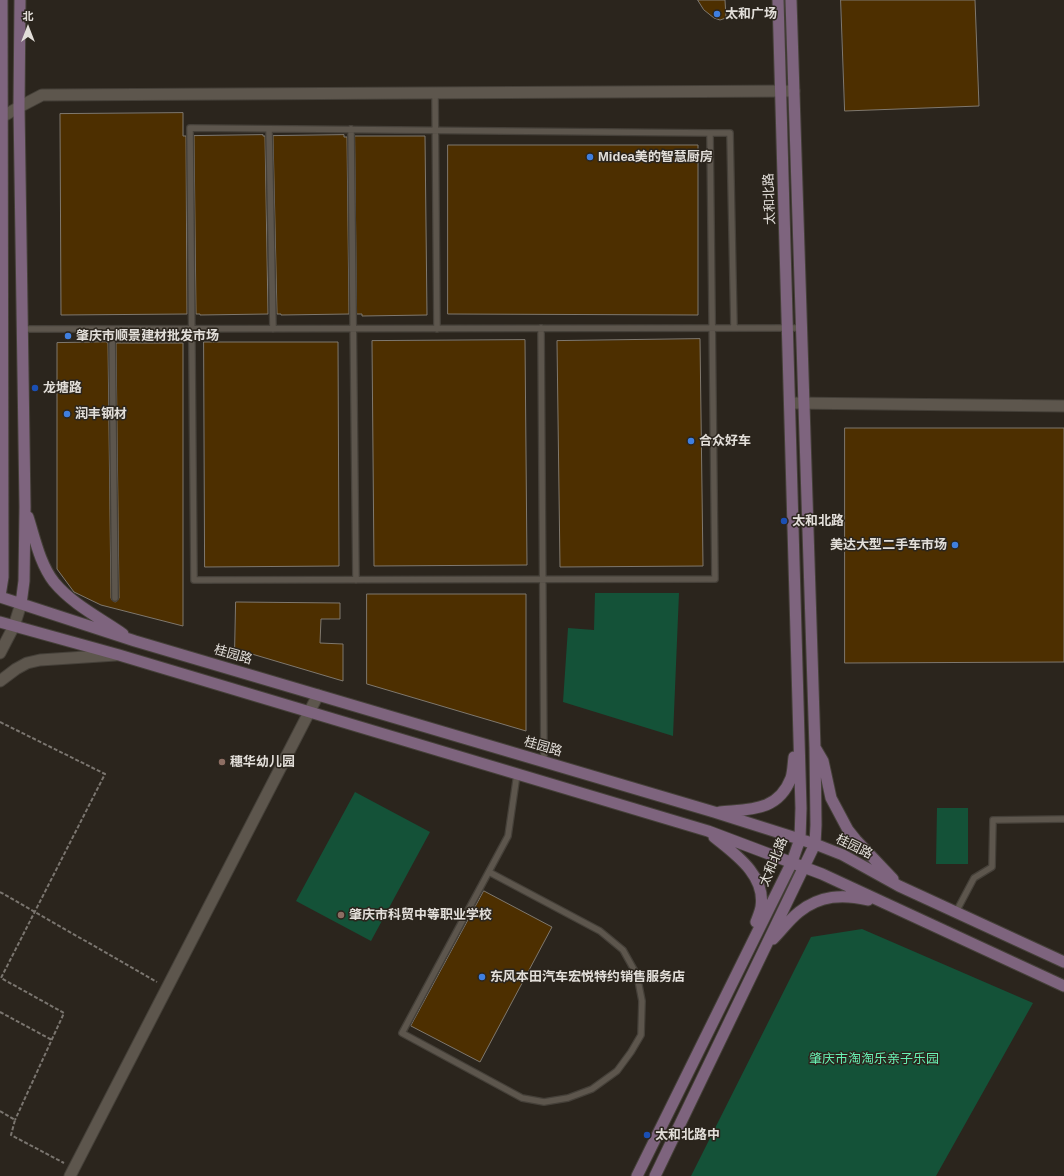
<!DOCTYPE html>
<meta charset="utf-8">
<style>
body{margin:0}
#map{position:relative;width:1064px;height:1176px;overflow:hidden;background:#2b251d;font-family:Helvetica,"Noto Sans SC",sans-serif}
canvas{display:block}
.north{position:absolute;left:8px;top:8px;width:40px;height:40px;-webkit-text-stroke:3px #2b251d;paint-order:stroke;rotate:0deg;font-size:11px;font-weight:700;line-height:16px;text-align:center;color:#e2ded9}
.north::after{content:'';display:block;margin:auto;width:14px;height:18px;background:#e2ded9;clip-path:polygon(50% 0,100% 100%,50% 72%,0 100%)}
</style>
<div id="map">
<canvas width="1064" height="1176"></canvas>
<div class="north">北</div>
</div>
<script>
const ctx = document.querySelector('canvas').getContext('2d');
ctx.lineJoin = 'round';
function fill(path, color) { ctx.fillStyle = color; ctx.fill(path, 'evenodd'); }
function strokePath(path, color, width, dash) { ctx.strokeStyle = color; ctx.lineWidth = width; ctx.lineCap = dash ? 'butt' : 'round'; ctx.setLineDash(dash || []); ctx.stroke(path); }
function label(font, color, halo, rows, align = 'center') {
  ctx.font = font + ' Helvetica,"Noto Sans SC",sans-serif'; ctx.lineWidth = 3; ctx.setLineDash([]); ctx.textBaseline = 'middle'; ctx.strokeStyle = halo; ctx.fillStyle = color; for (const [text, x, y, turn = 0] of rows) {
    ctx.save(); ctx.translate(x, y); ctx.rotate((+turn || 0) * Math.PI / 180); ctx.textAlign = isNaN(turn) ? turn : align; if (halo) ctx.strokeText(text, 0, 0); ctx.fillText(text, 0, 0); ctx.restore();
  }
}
const green = new Path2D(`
 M595,593h84l-6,143 -110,-34 5,-74 26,2z
 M355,792l75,40 -59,109 -75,-40z
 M937,808h31v56h-32z
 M862,929l171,74 -97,173h-245l120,-239z`);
const building = new Path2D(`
 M698,0h27l1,18 -6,2 -6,-2 -10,-8z
 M841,0h134l4,106 -134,5z
 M183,113v23h3l1,178 -126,1 -1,-201z
 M263,135v1h2l3,178 -68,1v-1h-4l-2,-178z
 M344,135v2h3l2,177 -68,1v-1h-4l-4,-178z
 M355,136h70l2,179 -65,1v-2h-5z
 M448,145h250v170l-250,-1z
 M700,339l3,227 -143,1 -3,-226z
 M525,340l2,225 -153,1 -2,-225z
 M106,342l2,1 3,255 1,2 3,2 2,-1 2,-3 -3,-255h67v283l-82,-21 -27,-13 -17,-23v-226z
 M204,342h134l1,224 -134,1z
 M845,428h219v234l-219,1z
 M367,594h159v137l-159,-47z
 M236,602l104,1v16h-19l-1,24 23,1v37l-108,-32z
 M484,891l68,36 -72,135 -69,-36z`);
const path = new Path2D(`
 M0,722l105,52 -104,204 63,35 -49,107
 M0,892l157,90
 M0,1012l52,28
 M0,1111l15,9 -4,15 53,28`);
const service = new Path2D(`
 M435,93l2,236
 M269,129l4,200
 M351,129l5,451
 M710,133l5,446 -521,1 -4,-452c173,2 347,3 520,5h20l4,195
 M541,328l3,434
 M23,329l779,-1
 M112,329l3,269
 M489,872l111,59 23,19 14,25 5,26 -1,34 -10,17 -14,19 -25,18 -24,9 -24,4 -22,-4 -120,-65 106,-197 9,-62
 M956,912l18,-34 18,-11 1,-47 71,-1`);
const minor = new Path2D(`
 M0,117h2l17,-10 23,-12 752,-4
 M790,403l274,3
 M70,1176l248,-481`);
const tertiary = new Path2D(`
 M0,653l14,-27 7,-22
 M0,681l16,-12 11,-6 13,-3 76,-5`);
const secondary = new Path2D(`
 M20,0l-1,107 6,400 -1,74 -3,23
 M28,517c7,22 12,47 26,65 18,22 46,36 69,52
 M0,596l3,-19 -1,-577
 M0,597l135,44 579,171 101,32 28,11 56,31 165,76
 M0,622l119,33 589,176 114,43 242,112
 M816,749l7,12 8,37 17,32 8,10 37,39
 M720,812c29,-3 58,0 71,-34 2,-6 2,-14 3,-21
 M714,837c21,17 52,38 47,70 -1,5 -3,10 -5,15
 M773,939c8,-8 16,-19 26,-27 21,-17 44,-18 69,-12
 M637,1176l155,-314 8,-23 1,-31 -23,-808
 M655,1176l160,-332 1,-19 -1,-77 -24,-748`);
const markers = [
 [717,14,4,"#3f7fe0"],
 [590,157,4,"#3f7fe0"],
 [68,336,4,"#3f7fe0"],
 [35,388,4,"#1a4fb4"],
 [67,414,4,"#3f7fe0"],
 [691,441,4,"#3f7fe0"],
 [784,521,4,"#1a4fb4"],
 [955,545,4,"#3f7fe0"],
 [222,762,4,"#8d6e63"],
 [341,915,4,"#8d6e63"],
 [482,977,4,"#3f7fe0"],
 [647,1135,4,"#1a4fb4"]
];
const poiNames = [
 ["太和广场",725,14],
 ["Midea美的智慧厨房",598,157],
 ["肇庆市顺景建材批发市场",76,336],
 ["龙塘路",43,388],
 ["润丰钢材",75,414],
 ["合众好车",699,441],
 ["太和北路",792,521],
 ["美达大型二手车市场",947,545,"right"],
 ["穗华幼儿园",230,762],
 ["肇庆市科贸中等职业学校",349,915],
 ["东风本田汽车宏悦特约销售服务店",490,977],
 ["太和北路中",655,1135]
];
const streetNames = [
 ["太和北路",770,199,-92],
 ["桂园路",233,655,16],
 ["桂园路",543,747,16],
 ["桂园路",854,847,26],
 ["太和北路",774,862,-67]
];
const parkNames = [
 ["肇庆市淘淘乐亲子乐园",874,1059]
];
fill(green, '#145238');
fill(building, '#4d2f00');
strokePath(building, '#7f786e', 1);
strokePath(service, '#454039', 8);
strokePath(minor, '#454039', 13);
strokePath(tertiary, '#454039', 13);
strokePath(secondary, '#454039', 13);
strokePath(path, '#7a756f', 2, [4, 2]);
strokePath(service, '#5d564d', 5.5);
strokePath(minor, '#5d564d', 11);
strokePath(tertiary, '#5d564d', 11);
strokePath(secondary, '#7e647e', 11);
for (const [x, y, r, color] of markers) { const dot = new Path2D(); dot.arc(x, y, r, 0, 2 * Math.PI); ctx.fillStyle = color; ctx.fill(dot); strokePath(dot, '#2b251d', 1.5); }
label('bold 13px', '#e2ded9', '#2b251d', poiNames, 'left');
label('13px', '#e2ded9', '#2b251d', streetNames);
label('13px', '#68f2b4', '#2b251d', parkNames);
</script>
